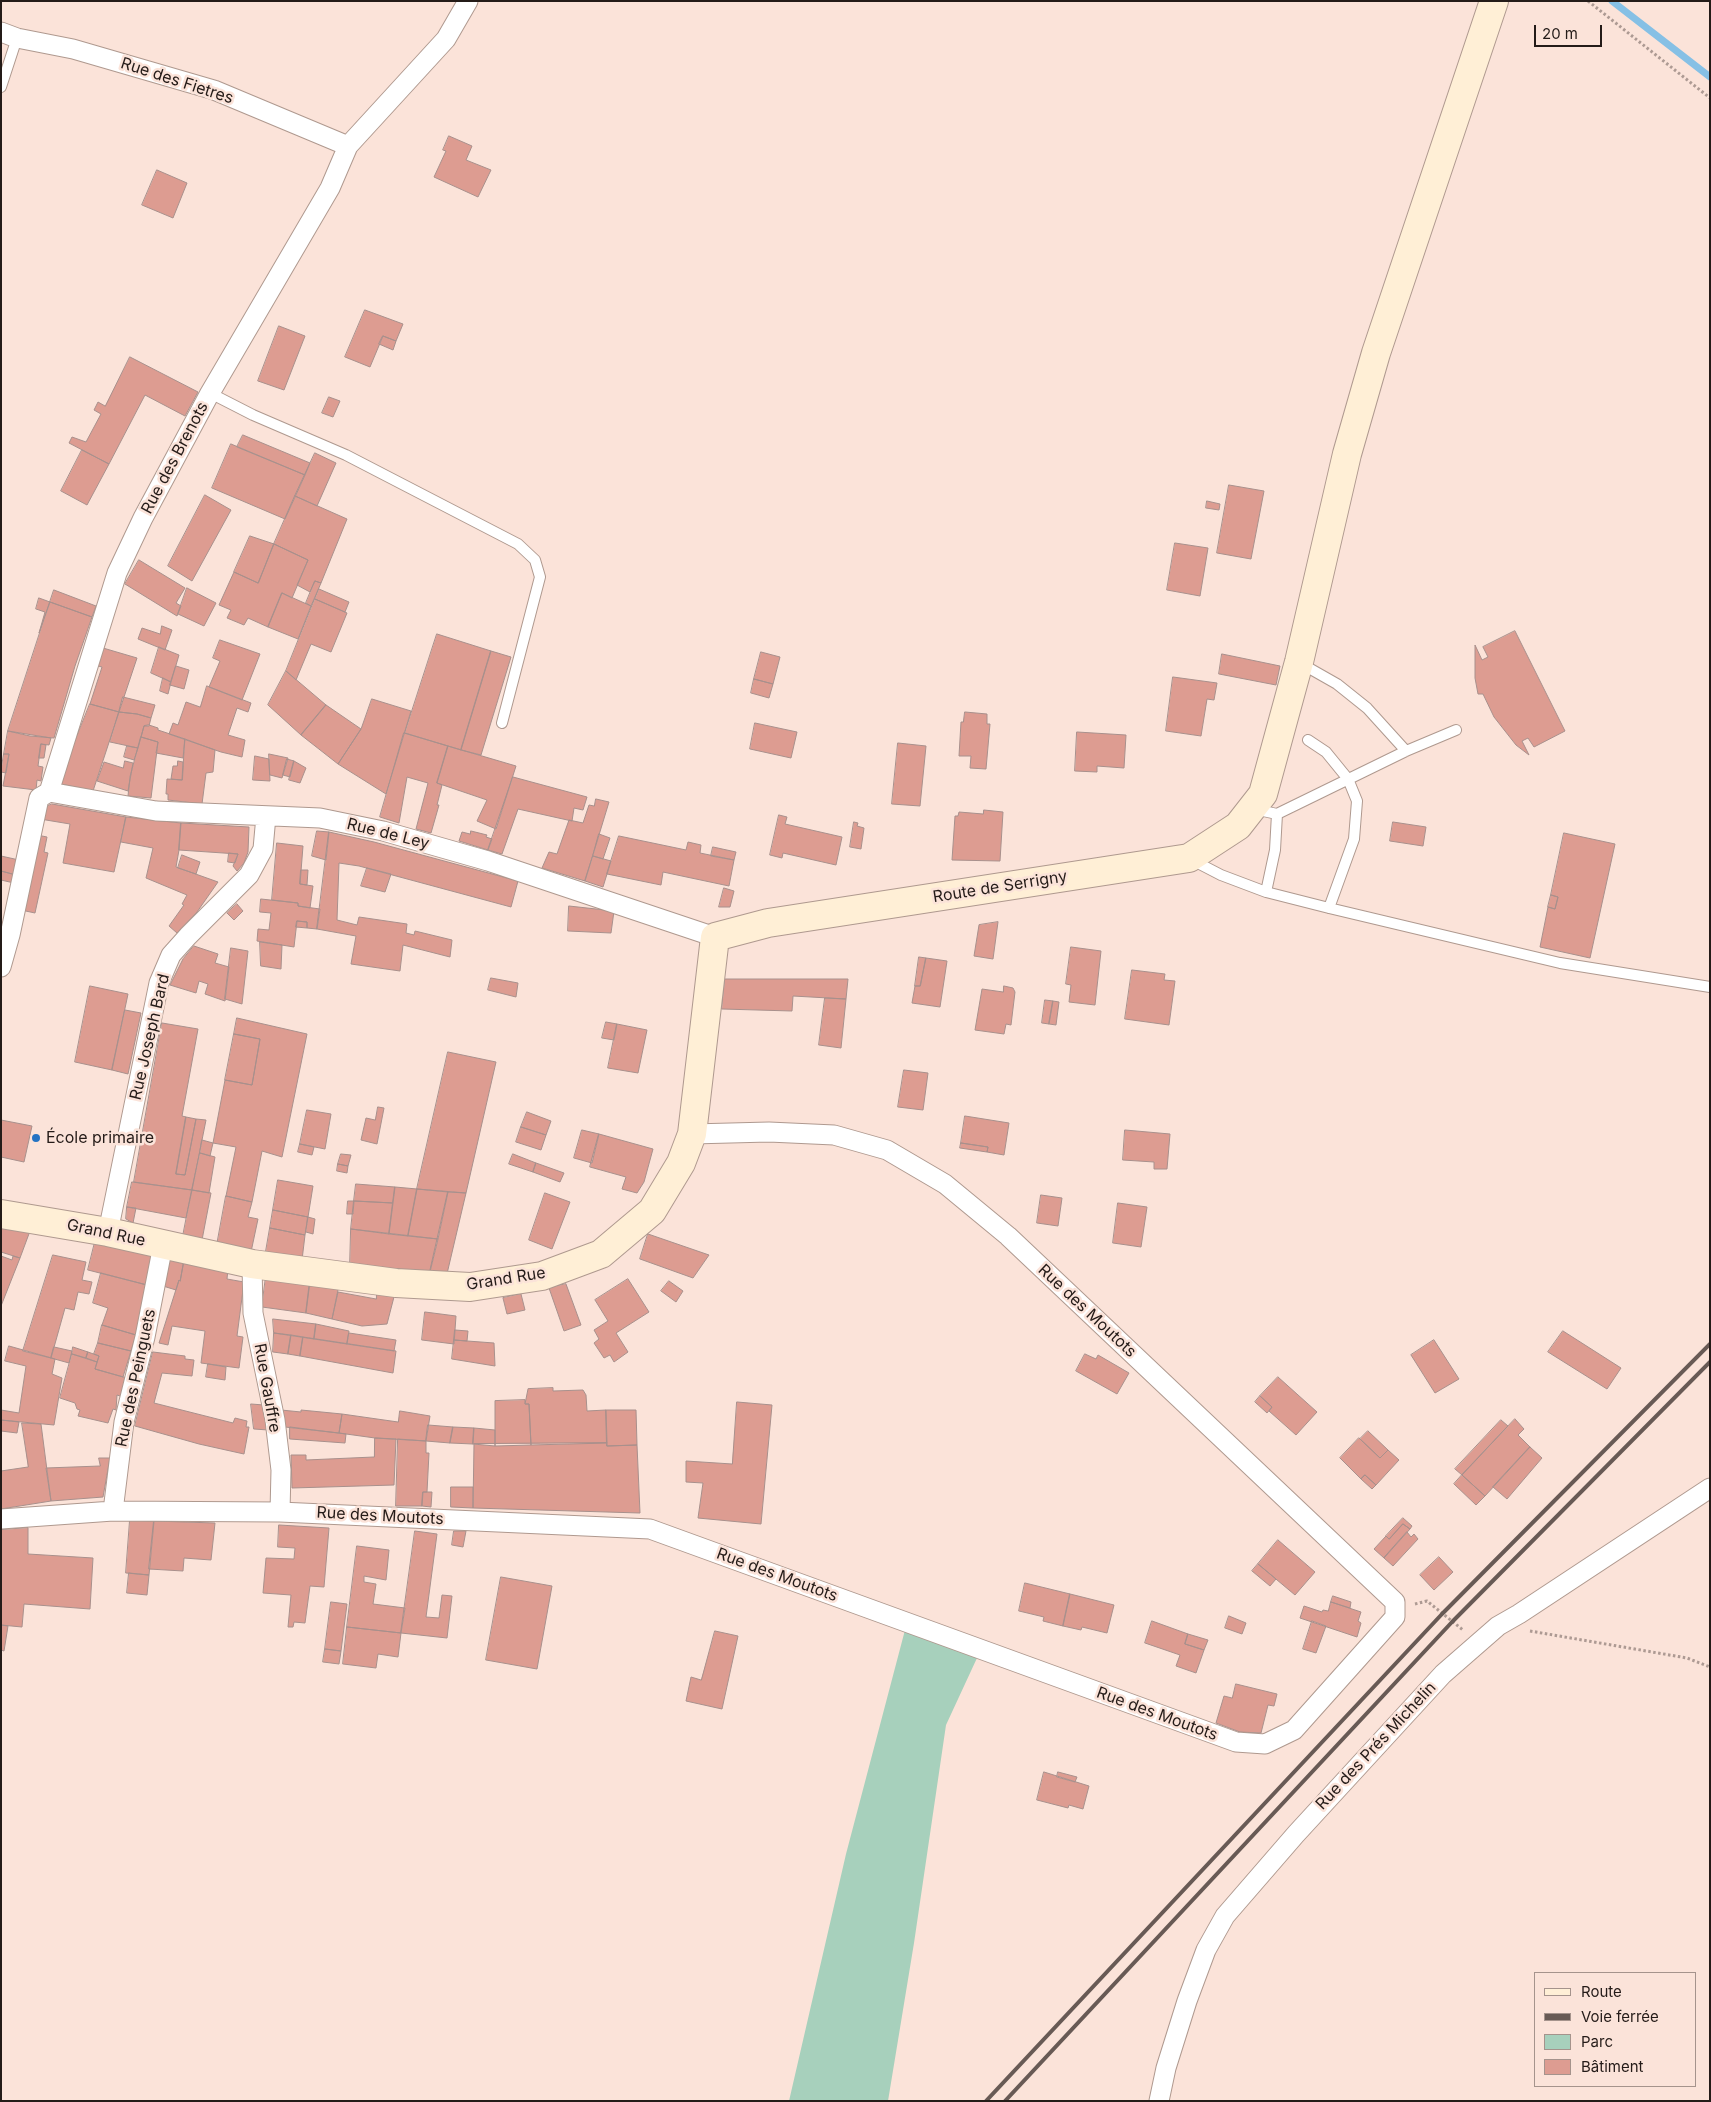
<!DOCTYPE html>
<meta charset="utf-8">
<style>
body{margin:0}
#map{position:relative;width:1711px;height:2102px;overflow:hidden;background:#fbe3d9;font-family:Inter,sans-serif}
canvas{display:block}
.frame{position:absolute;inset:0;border:2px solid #241b18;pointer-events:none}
.legend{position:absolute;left:1534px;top:1972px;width:162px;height:115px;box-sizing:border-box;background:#fbe3d9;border:1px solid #a5938c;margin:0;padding:6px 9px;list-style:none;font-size:15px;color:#241b18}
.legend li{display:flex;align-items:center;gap:10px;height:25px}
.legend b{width:25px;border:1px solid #a5938c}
.scale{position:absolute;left:1534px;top:25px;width:68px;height:22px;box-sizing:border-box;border:2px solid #241b18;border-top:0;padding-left:6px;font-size:15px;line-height:18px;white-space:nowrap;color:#241b18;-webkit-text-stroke:4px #fbe3d9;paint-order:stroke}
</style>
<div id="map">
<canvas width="1711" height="2102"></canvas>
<div class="frame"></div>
<ul class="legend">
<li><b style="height:6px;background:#ffefd6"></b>Route</li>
<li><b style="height:6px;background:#685a55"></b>Voie ferrée</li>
<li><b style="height:14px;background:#a7d0bc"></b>Parc</li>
<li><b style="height:14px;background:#dd9c91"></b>Bâtiment</li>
</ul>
<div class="scale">20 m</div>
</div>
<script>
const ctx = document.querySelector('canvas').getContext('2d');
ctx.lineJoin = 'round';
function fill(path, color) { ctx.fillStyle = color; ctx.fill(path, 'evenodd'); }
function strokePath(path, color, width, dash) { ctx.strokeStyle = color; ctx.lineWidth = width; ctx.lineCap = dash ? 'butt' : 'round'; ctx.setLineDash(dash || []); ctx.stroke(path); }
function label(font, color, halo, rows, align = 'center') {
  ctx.font = font + ' Inter,sans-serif'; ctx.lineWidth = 5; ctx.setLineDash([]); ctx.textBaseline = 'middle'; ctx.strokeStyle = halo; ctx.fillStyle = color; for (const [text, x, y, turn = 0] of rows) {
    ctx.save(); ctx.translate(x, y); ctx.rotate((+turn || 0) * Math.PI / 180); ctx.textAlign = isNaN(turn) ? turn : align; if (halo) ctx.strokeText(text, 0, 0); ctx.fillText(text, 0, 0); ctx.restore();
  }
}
const green = new Path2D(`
 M905,1630l72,28 -31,67 -32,218 -26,158h-99l57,-247z`);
const stream = new Path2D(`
 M1612,1l98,76`);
const building = new Path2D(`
 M449,136l23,10 -6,14 25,10 -13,27 -44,-20 12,-26 -3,-1z
 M157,170l30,13 -14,35 -31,-13z
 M365,310l38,14 -7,17 -13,-5 -13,31 -25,-10z
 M279,326l26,10 -21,54 -26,-9z
 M383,336l13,5 -3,9 -14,-6z
 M130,357l68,35 -13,24 -40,-21 -36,69 -40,-21 3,-6 14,5 15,-28 -7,-4 4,-8 7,4z
 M329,397l11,4 -7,16 -11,-4z
 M243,435l67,28 -5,12 -68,-28z
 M231,444l74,31 -20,44 -73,-31z
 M82,450l27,14 -22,41 -26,-14z
 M315,453l21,10 -19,43 -22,-10z
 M1229,485l35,6 -13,68 -34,-6z
 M205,495l26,15 -39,71 -24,-15z
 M295,496l52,23 -26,64 -6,-2 -5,11 -13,-7 11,-25 -34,-16z
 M1207,501l13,3 -1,6 -13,-2z
 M250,536l24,8 -16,39 -24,-11z
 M1175,543l33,5 -8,48 -33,-6z
 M274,544l34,16 -16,38 -10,-5 -14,34 -20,-9 -4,7 -17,-7 4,-8 -12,-5 15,-33 24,11z
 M139,560l46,28 -9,15 5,3 -4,10 -52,-32z
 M315,581l6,2 -10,23 -5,-3z
 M187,588l29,15 -12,23 -26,-12z
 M319,589l30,13 -4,10 -30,-13z
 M54,590l42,16 -4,11 -42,-15z
 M282,593l29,13 -13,33 -30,-12z
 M39,598l11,4 -11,31 6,-21 -9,-3z
 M315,599l32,14 -16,39 -20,-8 -15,36 -10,-9z
 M50,602l42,15 -17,49 -21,72 -24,-2 -22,-5z
 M162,626l10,4 -7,20 -27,-11 4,-11 18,6z
 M1515,631l50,100 -31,16 -6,-9 -6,3 7,14 -13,-10 -22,-28 -11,-23h-5l-3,-16v-33l7,15 6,-3 -5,-10z
 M437,634l54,17 -30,99 -56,-17z
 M220,640l40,14 -18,46 -33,-13 11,-26 -7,-3z
 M159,647l20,8 -8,27 -20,-9z
 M103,648l34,10 -18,54 -29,-8 12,-37 -4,-1z
 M491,651l20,6 -30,98 -20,-5z
 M761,652l19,5 -7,27 -19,-5z
 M1222,654l58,12 -4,19 -57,-11z
 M176,666l13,4 -5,19 -14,-4z
 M286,671l40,34 -25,30 -33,-30z
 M1173,677l44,6 -3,17 -7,-1 -6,37 -35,-5z
 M163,678l8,4 -3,12 -8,-3z
 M754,679l19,5 -4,14 -18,-5z
 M207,686l44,17 -3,9 -11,-4 -9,27 17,5 -3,17 -21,-5 -52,-18 4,-11 5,2 8,-23 14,5z
 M123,697l32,8 -4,13 -14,-4 -18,-2z
 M372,699l39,12 -25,83 -48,-30 23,-35z
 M90,704l29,8 -26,79 -32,-7 9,-31z
 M326,705l35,24 -23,35 -37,-29z
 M119,712l18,2 14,4 -2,8h-5l-6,22 -28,-6z
 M965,712l22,2v10h3l-4,45 -16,-1 1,-12h-12l2,-34h2z
 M755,723l42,9 -6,26 -41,-9z
 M149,725l9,3v2l27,9 -2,19 -27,-5 2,-11 -17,-5 3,-11z
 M8,731l43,7 -2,7 -8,-1 -3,22 5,1 -2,14 -4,-1 -1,10 -33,-4 6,-32h-5z
 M1077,732l49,3 -2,33 -27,-2v6l-22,-1z
 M404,733l44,13 -11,37 5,2 -5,20h2l-8,28 -15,-4 12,-46 -21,-6 -8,46 -19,-6z
 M141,737l17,5 -7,56 -23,-2 2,-19z
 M185,739l30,11 -2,22 -7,1 -4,31 -34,-4v-6h-2l1,-15 15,1z
 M898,743l28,3 -6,60 -28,-2z
 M41,744l5,1 -2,13h-5z
 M127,746l11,2 -4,12 -10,-3z
 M448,746l68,20 -20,63 -19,-8 10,-21 -50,-17z
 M4,754h5l-3,19 -5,-1z
 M269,754l19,4 -6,20 -12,-3z
 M255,756l14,3 1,22 -17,-1z
 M287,759l7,2 -4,16 -7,-2z
 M125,761l8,2 -5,28 -31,-10 7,-19 19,6z
 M178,761l5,1 -1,18 -11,-1 2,-13h4z
 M294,761l12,7 -6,15 -11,-3z
 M513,777l74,20 -4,13 -9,-2 -2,13 -54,-12 -16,45 -14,-4z
 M596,799l13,3 -24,79 -43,-13 7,-16 8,2 12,-34 14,3 6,-18 5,1z
 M52,804l74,13 -12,55 -51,-9 7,-39 -30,-5 3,-11z
 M984,810l19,2 -3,49 -48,-1 3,-44h3l1,-4 24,2z
 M779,815l8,2 -2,7 57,13 -6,28 -53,-12 -1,5 -12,-3z
 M126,817l55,6 -2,27 -3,17 42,15 -21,30 -20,21 -8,-7 15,-21 -2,-1 5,-9 -41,-17 7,-30 -32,-6z
 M854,822l4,1 -1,3 7,2 -3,21 -11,-2z
 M1393,822l33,5 -3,19 -33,-5z
 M181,823l68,4 -1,25 -4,11 -7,8 -4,-5 5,-12 -59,-4z
 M317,831l12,1 -3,28 -14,-4z
 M471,831l16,4 -1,2 6,2 -4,11 -29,-9 3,-9 8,2z
 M329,832l45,10 144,39 -7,26 -152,-41 -20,-3 -2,57 20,5 2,-8 48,7 -1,9 8,2 1,-4 37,9 -2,17 -47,-12 -3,26 -49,-7 5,-28 -39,-7z
 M1564,833l51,11 -25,114 -50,-11 8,-40 7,2 3,-12 -7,-2z
 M599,834l11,4 -7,21 -10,-3z
 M37,835l10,2 -3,15 4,1 -13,60 -14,-3z
 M619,836l67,14 2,-8 13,3 -1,8 34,7 -5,26 -66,-14 -2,13 -54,-11z
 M277,843l26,3 -3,38 13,2 -3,22 -12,-2v-3l-26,-3z
 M713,847l23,5 -2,8 -23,-4z
 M229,853l9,1 -3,9 -7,-1z
 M182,855l18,7 -4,12 -18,-6z
 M1,856l18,4 -3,15 -15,-4z
 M593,856l18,5 -8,26 -18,-6z
 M367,868l24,6 -6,18 -24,-6z
 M301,870h7l-1,15 -7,-1z
 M1,871l15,4 -2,8 -13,-3z
 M724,888l10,3 -4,16h-11z
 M1551,895l7,2 -3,12 -7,-2z
 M261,899l37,4v3l22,3 -3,20 -10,-1v-6l-10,-1 -3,26 -37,-6 1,-12 11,1 2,-17 -11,-1z
 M237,904l6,7 -9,9 -7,-7z
 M569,906l45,5 -3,22 -43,-2z
 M297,921l10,1v6l-11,-1z
 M998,922l-5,37 -19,-3 5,-31z
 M260,942l22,3 -1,24 -20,-3z
 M194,946l24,8 -3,9 14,4 -4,34 -20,-7 3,-10 -9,-3 -3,12 -26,-8 13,-26z
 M1071,947l30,4 -6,54 -26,-3 2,-17 -5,-1z
 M231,948l17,3 -6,53 -17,-5z
 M919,957l7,1 -6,28h-5z
 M926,958l21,3 -7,46 -28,-4 3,-17h5z
 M1132,970l33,4 -1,6 11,1 -6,44 -44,-6z
 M491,978l27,5 -2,14 -28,-7z
 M725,979h123l-2,20 -53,-3 -1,15 -70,-2z
 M90,986l38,8 -16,76 -37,-8z
 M1004,986l9,2 2,4 -4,33 -5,-1 -2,10 -29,-4 7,-41 21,3z
 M825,998l21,1 -5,49 -22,-3z
 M1045,1000l8,1 -4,23 -7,-1z
 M1053,1001l6,1 -3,23 -7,-1z
 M125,1010l16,3 -13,61 -16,-4z
 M237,1018l70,16 -25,123 -20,-6 -10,51 -26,-6 10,-49 -23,-4 12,-63 27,5 8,-46 -26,-5z
 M606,1022l11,2 -3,16 -12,-2z
 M162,1023l36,6 -16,87 4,1 -10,57 9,1 11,-56 10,1 -14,70 -58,-8z
 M617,1024l30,6 -9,43 -30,-5z
 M234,1034l26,5 -8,46 -27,-5z
 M448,1052l48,10 -30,131 -49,-4z
 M904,1070l24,3 -5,37 -25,-3z
 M378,1107l6,1 -7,36 -16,-4 5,-22 9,2z
 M307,1110l24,4 -6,35 -25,-5z
 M527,1112l24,9 -5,14 -25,-8z
 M965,1116l44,7 -5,32 -17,-3 1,-5 -27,-4z
 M186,1117l10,2 -11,56 -9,-1z
 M1,1120l31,6 -8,36 -23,-5z
 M521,1127l25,8 -5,15 -25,-8z
 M582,1130l17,4 -7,29 -18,-5z
 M1125,1130l45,4 -3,35h-13v-7l-31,-2z
 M599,1134l54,15 -9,33 -7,11 -15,-4 4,-12 -36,-10z
 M202,1140l11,3 -3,13 -10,-3z
 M961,1143l27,4 -1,5 -27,-4z
 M300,1144l14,3 -2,8 -14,-3z
 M200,1153l15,4 -6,36 -17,-3z
 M341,1154l10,1 -3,11 -10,-2z
 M513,1154l23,9 -3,9 -24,-8z
 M536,1163l28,10 -4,9 -27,-10z
 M338,1164l10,2 -1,7 -10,-2z
 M278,1180l35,6 -5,31 -35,-7z
 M132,1182l60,8 -6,28 -59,-11z
 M356,1184l39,3 -2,16 -39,-2z
 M395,1187l22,2 -9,47 -19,-2z
 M417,1189l31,3 -10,47 -30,-3z
 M192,1190l19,3 -9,47 -19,-4z
 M448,1192l18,1 -20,85 -17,-2z
 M545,1193l25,9 -18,47 -23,-9z
 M1041,1195l21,3 -4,28 -21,-3z
 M226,1196l26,6 -4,15 10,2 -7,33 -34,-7z
 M348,1201h6l-1,13h-6z
 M354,1201l39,2 -4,31 -38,-5z
 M1118,1203l29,4 -6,40 -28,-4z
 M127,1207l9,1 -3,15 -7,-4z
 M273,1210l35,7 -3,18 -35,-7z
 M308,1217l7,2 -2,15 -7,-2z
 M1,1227l29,4 -10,27 -19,-6z
 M270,1228l35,7 -3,25 -37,-3z
 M351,1229l87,10 -9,37 -79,-10z
 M648,1234l61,21 -16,23 -53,-19z
 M95,1242l57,13 -5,30 -59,-15z
 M53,1255l33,7 -4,18 10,2 -3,12 -11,-2 -4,18 -9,-2 -14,50 -28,-7z
 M1,1256l11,4 1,-4 7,2 -19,48z
 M168,1258l16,3 -4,20 -1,-1 -3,10 -13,-4z
 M184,1261l44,8 -1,10 17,3 -7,54 6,1 -4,31 -38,-5 4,-32 -33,-5 -4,19 -9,-2 20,-63 1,1z
 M101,1273l46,12 -11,50 -34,-10 6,-17 -15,-5z
 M266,1276l44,5 -4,32 -44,-6z
 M628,1279l21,33 -33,21 12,19 -14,10 -4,-7 -6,3 -10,-15 5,-4 -5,-9 14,-9 -13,-21z
 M310,1281l29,4 -7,34 -26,-6z
 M669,1281l14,10 -7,11 -15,-11z
 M566,1284l15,41 -17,6 -15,-43z
 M377,1291l18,2 -8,31 -25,2 -30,-7 6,-27 38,7z
 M521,1294l4,16 -18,4 -4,-16z
 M425,1312l31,4 -2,28 -32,-4z
 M273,1319l43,5 -2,15 -40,-6z
 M316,1324l33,7 -2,13 -33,-5z
 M102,1325l34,10 -5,16 -33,-8z
 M455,1330l13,1 -1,10 -13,-1z
 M1563,1331l58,37 -14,21 -59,-37z
 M274,1333l17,2 -3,19 -15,-2z
 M349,1333l47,7 -2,11 -47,-7z
 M291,1335l12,2 -3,19 -12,-2z
 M303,1337l93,14 -3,22 -93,-17z
 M454,1340l40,3 1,23 -43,-7z
 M1434,1340l25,39 -24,14 -24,-38z
 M98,1343l33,8 -8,26 -28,-8 4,-13 -5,-2z
 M9,1346l46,13 -3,15 10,4 -8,47 -53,-5v-10l18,3 7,-47 -21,-5z
 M54,1347l18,4 -3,12 -18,-5z
 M73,1347l15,5 -2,6 -14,-4z
 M88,1352l11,4 -2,6 -11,-4z
 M153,1352l32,4v3l9,1 -2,16 -30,-3 -8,30 79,20 2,-5 12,3 -1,6h3l-5,27 -45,-10 -64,-18z
 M72,1354l25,8 -2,7 32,9 -4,19 -6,-2 -1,15 -3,-1 -5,14 -30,-7 2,-6 -3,-1 -2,-6 -15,-5z
 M1085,1354l11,5 2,-4 31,18 -12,21 -41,-23z
 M208,1364l18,3 -1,13 -19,-3z
 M1278,1377l39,35 -21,23 -27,-24 3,-4 -12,-11z
 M553,1388v3l30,-1 3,5 1,16 19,-1 1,33 -76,2 -2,-41h-4l3,-15z
 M1260,1396l12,11 -5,6 -12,-11z
 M525,1400v4h4l2,41 -36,1v-45z
 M737,1402l35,3 -11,119 -63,-6 5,-35 -17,-1v-21l46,3z
 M251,1404l13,1 4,25 -14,-1z
 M281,1410l20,2v-2l41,4 -3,19 -54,-6z
 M606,1410h30l1,35 -30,1z
 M400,1411l30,5 -4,25 -51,-3 -36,-5 3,-19 56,8z
 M1515,1419l9,10 -6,6 12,12 -45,49 -23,-21z
 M1,1420l18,2 -2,11 -16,-2z
 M1501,1420l7,6 -46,49 -7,-6z
 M22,1423l19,1 10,77 -50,8v-38l27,-4z
 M428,1425l25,2 -3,16 -24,-2z
 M290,1427l56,7 -1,9 -55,-4z
 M453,1427l21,1 -1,16 -23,-1z
 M474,1428l21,2v16l-22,-2z
 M1368,1431l20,19 -8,8 -20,-19z
 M375,1438l21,1 -2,46 -102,3 -1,-33h15v5l68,-3z
 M1359,1438l21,20 8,-8 11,10 -23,25 -11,-10 -4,4 -21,-21z
 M398,1439l28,2v12h3l-2,39h-4l-1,14h-26z
 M607,1443v3l30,-1 3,68 -167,-5 1,-64z
 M1530,1447l12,11 -35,41 -14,-12z
 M99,1458h11l-7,39 -52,4 -5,-33 54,-2z
 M1365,1475l11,10 -4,4 -11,-10z
 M1462,1475l23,21 -9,9 -22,-21z
 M451,1487h22v21l-22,-1z
 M423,1492h9l-1,15 -9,-1z
 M1403,1518l9,8 -2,3 -7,-5 -14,15 -3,-3z
 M130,1520l24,1 -5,54 -23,-2z
 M154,1521l61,2 -4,37 -27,-2 -1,13 -34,-2z
 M1403,1524l7,5 -26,29 -10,-9 12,-13 3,3z
 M279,1525l50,3 -5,59 -14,-1 -5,37 -11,-1 -1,5h-5l3,-32 -28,-2 3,-35 28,1 1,-11 -17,-1z
 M28,1528v26l65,4 -3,51 -66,-5 -2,23 -21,-2v-95z
 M415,1531l22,3 -11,83 13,1 3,-23 10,1 -5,42 -46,-5z
 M454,1531h12l-3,16 -11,-2z
 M1407,1532l4,5 3,-3 4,5 -25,27 -9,-8z
 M1278,1540l37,32 -20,23 -37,-31z
 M357,1546l32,4 -3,30 -22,-4v6l12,2 -3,20 32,4 -4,25 -54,-6z
 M1439,1557l14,15 -19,18 -14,-15z
 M1258,1564l18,15 -6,7 -18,-15z
 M129,1573l20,2 -2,20 -20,-2z
 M501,1577l51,9 -15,83 -51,-9z
 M1025,1583l45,11 -7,32 -20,-5 1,-4 -25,-6z
 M1070,1594l44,11 -7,28 -25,-6 -1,3 -18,-4z
 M1333,1596l18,6 -1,6 -19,-6z
 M331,1602l16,2 -6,47 -16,-2z
 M1331,1602l30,10 -3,9 3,2 -4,14 -57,-19 4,-12 18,6 1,-2 5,1z
 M1229,1616l17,7 -4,11 -17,-6z
 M1152,1621l36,13 -3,10 19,6 -8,23 -20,-7 4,-11 -35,-12z
 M1312,1621l14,5 -10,27 -13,-4z
 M1,1625l7,1 -4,25 -3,-1z
 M347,1627l54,6 -3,24 -20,-3 -2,14 -33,-4z
 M715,1631l23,5 -16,73 -36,-8 5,-24 10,3z
 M1188,1634l20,6 -4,10 -19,-6z
 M325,1649l16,2 -2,13 -16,-2z
 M1236,1684l41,10 -3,12 -6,-1 -7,28 -21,-1 -24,-9 8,-27 8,2z
 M1044,1772l45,14 -6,23 -14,-4 -1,3 -31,-8z
 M1058,1772l19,5 -2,5 -18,-5z`);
const path = new Path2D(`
 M1588,1l122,97
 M1415,1604l12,-3 36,29
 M1530,1631l157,27 23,9`);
const lane = new Path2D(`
 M1,87l16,-49
 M210,393l43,22 93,40 172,89 17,16 5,17 -38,146
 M1300,663l37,21 30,24 39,43
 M1308,740l18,12 22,27 9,22 -3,38 -25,69
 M1254,809l23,5 129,-63 50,-21
 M1192,860l29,15 45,17 63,16 231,55 150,24
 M1266,892l9,-42 2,-36`);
const street = new Path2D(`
 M1,32l16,6 56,11 141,41 134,56
 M49,792l68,-219 26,-55 67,-125 120,-205 18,-42 98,-107 22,-38
 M49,792l107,19 164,7 63,13 105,30 227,76
 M1,967l9,-32 29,-137 10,-6
 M108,1232l51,-249 12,-28 17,-19 61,-61 14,-26 3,-33
 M252,1264l1,49 22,107 6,50 -1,42
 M113,1511l11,-89 21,-85 18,-92
 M1,1519l112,-8 167,1 370,17 586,213 29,2 29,-14 101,-113v-15l-387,-366 -63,-52 -58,-34 -53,-15 -65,-3 -77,2
 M1159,2101l7,-33 21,-67 19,-51 19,-34 71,-82 147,-160 55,-48 21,-12 191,-126`);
const secondary = new Path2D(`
 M1,1214l107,18 144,32 144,19 74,4 72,-11 59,-22 51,-43 29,-48 11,-29 23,-197 53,-14 421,-65 49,-32 25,-32 36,-132 48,-208 29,-101 118,-352`);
const rail = new Path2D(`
 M986,2101l456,-487 268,-270
 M1005,2101l447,-479 258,-260`);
const markers = [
 [36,1138,5,"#2473c3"]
];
const streetNames = [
 ["Rue des Fietres",177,81,18],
 ["Rue des Brenots",175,458,-62],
 ["Rue de Ley",388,834,14],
 ["Route de Serrigny",1000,887,-9],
 ["Rue Joseph Bard",150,1037,-77],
 ["Grand Rue",106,1233,12],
 ["Grand Rue",506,1279,-9],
 ["Rue des Moutots",1087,1311,43],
 ["Rue des Peinguets",136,1378,-78],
 ["Rue Gauffre",267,1388,80],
 ["Rue des Moutots",380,1516,3],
 ["Rue des Moutots",777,1575,20],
 ["Rue des Moutots",1157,1714,20],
 ["Rue des Prés Michelin",1376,1746,-47]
];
const poiNames = [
 ["École primaire",46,1138]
];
fill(green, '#a7d0bc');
strokePath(stream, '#86c0e5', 7);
fill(building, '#dd9c91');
strokePath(building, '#a8908c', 1);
strokePath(lane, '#af998f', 12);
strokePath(street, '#af998f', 21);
strokePath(secondary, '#af998f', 30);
strokePath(path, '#ad9a93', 3, [2.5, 2.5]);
strokePath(lane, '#fff', 10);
strokePath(street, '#fff', 19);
strokePath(secondary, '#ffefd6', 28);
strokePath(rail, '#685a55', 4);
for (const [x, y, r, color] of markers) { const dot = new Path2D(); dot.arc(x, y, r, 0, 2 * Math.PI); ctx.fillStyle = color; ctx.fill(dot); strokePath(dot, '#fbe3d9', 2); }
label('16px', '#241b18', '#fbe3d9', streetNames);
label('16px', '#241b18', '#fbe3d9', poiNames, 'left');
</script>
